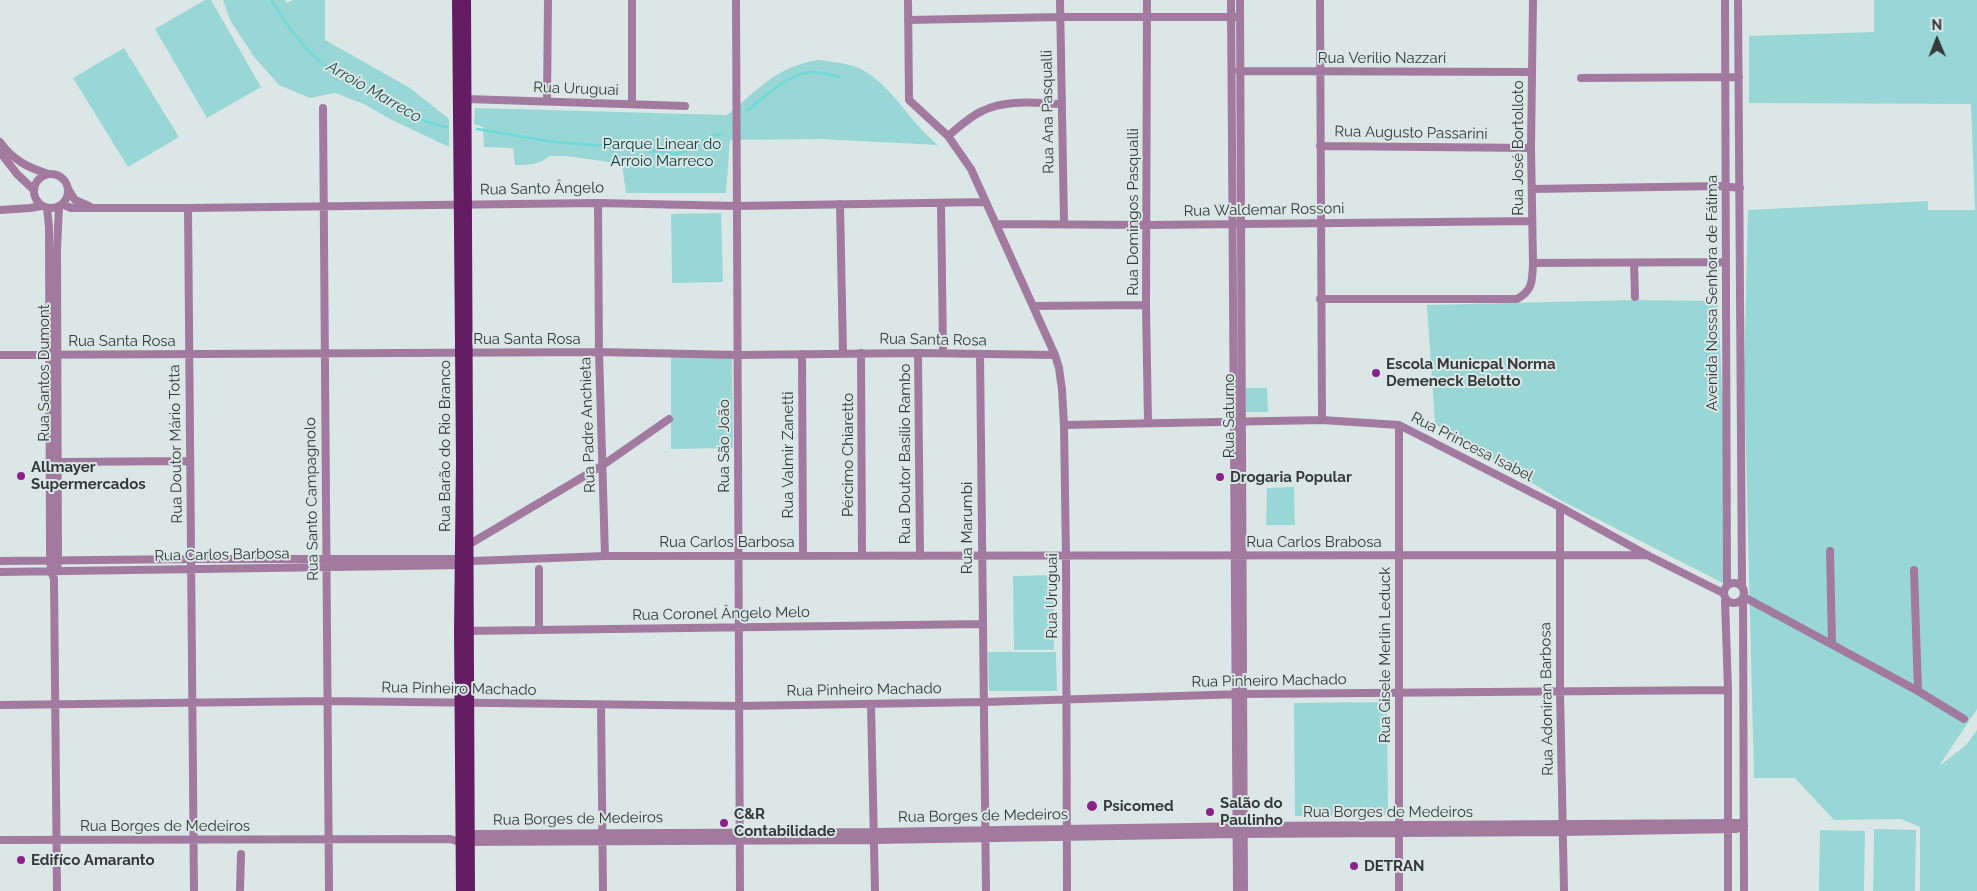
<!DOCTYPE html>
<meta charset="utf-8">
<style>
body{margin:0}
#map{position:relative;width:1977px;height:891px;overflow:hidden;background:#dbe7e7;font-family:Raleway,sans-serif}
canvas{display:block}
.north{position:absolute;left:1912px;top:15px;width:50px;height:50px;-webkit-text-stroke:4px #dbe7e7;paint-order:stroke;rotate:359deg;font-size:14px;font-weight:700;line-height:20px;text-align:center;color:#343939}
.north::after{content:'';display:block;margin:auto;width:18px;height:22px;background:#343939;clip-path:polygon(50% 0,100% 100%,50% 72%,0 100%)}
</style>
<div id="map">
<canvas width="1977" height="891"></canvas>
<div class="north">N</div>
</div>
<script>
const ctx = document.querySelector('canvas').getContext('2d');
ctx.lineJoin = 'round';
function fill(path, color) { ctx.fillStyle = color; ctx.fill(path, 'evenodd'); }
function strokePath(path, color, width, dash) { ctx.strokeStyle = color; ctx.lineWidth = width; ctx.lineCap = dash ? 'butt' : 'round'; ctx.setLineDash(dash || []); ctx.stroke(path); }
function label(font, color, halo, rows, align = 'center') {
  ctx.font = font + ' Raleway,sans-serif'; ctx.lineWidth = 4; ctx.setLineDash([]); ctx.textBaseline = 'middle'; ctx.strokeStyle = halo; ctx.fillStyle = color; for (const [text, x, y, turn = 0] of rows) {
    ctx.save(); ctx.translate(x, y); ctx.rotate((+turn || 0) * Math.PI / 180); ctx.textAlign = isNaN(turn) ? turn : align; if (halo) ctx.strokeText(text, 0, 0); ctx.fillText(text, 0, 0); ctx.restore();
  }
}
const green = new Path2D(`
 M205,0h6l50,87 -54,31 -52,-89z
 M223,0h62l2,3 6,-3h32v40l85,48 39,31v28l-59,-28 -26,-15 -29,-11 -25,5 -31,-13 -25,-28 -24,-37z
 M1874,0h103v709l-38,57 27,-21 11,-15v161h-57v-64l-19,-8 -67,1 -39,-42h-41l-10,-408 4,-160 180,-9v9h47l-4,-106 -222,-1v-67l125,-4z
 M124,48l55,89 -51,30 -55,-89z
 M819,60c13,2 30,3 42,9 32,17 49,54 77,76l-118,-6 -90,1 -4,53h-100l-4,-29 -55,-8h-17c-12,9 -21,9 -35,9l-2,-17 -29,-1 -1,-20 -9,-3 1,-16 252,7c31,-25 49,-49 92,-55z
 M721,213l2,69 -51,1 -1,-69z
 M1634,300l84,1 6,135 1,143 -2,4 -163,-83 -125,-76 -8,-119z
 M671,356h61l1,92 -62,1z
 M1246,388h21l1,24h-22z
 M1294,487l1,38h-29l1,-37z
 M1053,575l1,75h-40l-1,-74z
 M988,652h68l1,39h-68z
 M1387,702l1,113 -93,1 -1,-113z
 M1874,829l42,1 -1,61h-42z
 M1820,830l45,1 -1,60h-45z`);
const stream = new Path2D(`
 M271,0c15,23 33,52 57,67 17,10 36,18 53,29 22,14 40,27 65,31
 M748,110c14,-12 45,-39 64,-38 9,0 19,3 27,5
 M477,129l77,13 91,7 30,5 11,-3 26,-15 11,-2`);
const minor = new Path2D(`
 M736,0l4,891
 M908,0l1,100 39,36 23,33 84,186 4,13 3,22 2,35 2,131 1,335
 M1060,0l4,223
 M1147,0l-1,305 2,118
 M1231,0l6,891
 M1240,0l4,891
 M1320,0l2,420
 M1725,0l2,585
 M1738,0l4,587
 M908,20l153,-3h175
 M1239,71l293,1
 M1581,78l158,-1
 M466,99l219,7
 M547,101l1,-101
 M632,104v-104
 M323,108l6,783
 M948,136c10,-8 21,-19 34,-25 24,-12 54,-8 80,-7
 M0,142c13,18 28,26 49,32
 M1320,146l211,2
 M0,152l17,22 17,16
 M34 191a17 17 0 1 1 34 0a17 17 0 1 1-34 0Z
 M68,189l7,11 14,6
 M1532,189l189,-3 19,2
 M598,203l1,149 6,204
 M941,203l2,150
 M62,204l9,4h117l410,-5 139,3 249,-4
 M840,204l3,149
 M47,208l2,19 1,324 1,20 3,8 3,312
 M188,208l6,683
 M0,210l30,-2 12,-2
 M996,224l151,1 385,-4
 M1533,263l193,-1
 M1634,263l1,34
 M1320,299h197c17,-9 15,-20 16,-36l-2,-115 2,-148
 M1033,306l113,-1
 M861,353l1,203
 M918,353l2,203
 M802,354l1,202
 M980,354l6,537
 M0,355l599,-3 139,3 180,-2 137,2
 M1064,425l258,-5 77,5 161,82 87,48 76,38
 M1399,425v466
 M59,462l131,-1
 M1560,507v184l4,200
 M468,545l135,-80 66,-46
 M1830,551l2,93
 M0,561l191,-2h277l5,2 132,-5 1042,-1
 M58,564l-1,-314 2,-44
 M1914,570l4,121
 M0,572l465,-7
 M1724 593a10 10 0 1 1 20 0a10 10 0 1 1-20 0Z
 M1744,597l174,94 46,28
 M1743,599l1,292
 M1725,600l3,90v201
 M539,630v-61
 M464,631l518,-7
 M871,704l4,187
 M0,705l328,-4 411,5 246,-4 258,-8 485,-4
 M601,705l2,186
 M466,834l409,-2 376,-6 488,-3 5,3
 M0,840l450,-1 10,3 415,-2 362,-6 326,-2 173,-3 8,-3
 M240,891l1,-37`);
const major = new Path2D(`
 M457,0l4,460 -2,171 2,260
 M466,0l4,891`);
const markers = [
 [1376,373,5,"#8a2288"],
 [21,476,5,"#8a2288"],
 [1220,477,5,"#8a2288"],
 [1092,806,6,"#8a2288"],
 [1210,812,5,"#8a2288"],
 [724,823,5,"#8a2288"],
 [21,860,5,"#8a2288"],
 [1354,866,5,"#8a2288"]
];
const streetNames = [
 ["Rua Verilio Nazzari",1382,58],
 ["Rua Uruguai",576,89,2],
 ["Rua Ana Pasqualli",1048,112,-91],
 ["Rua Augusto Passarini",1411,133,1],
 ["Rua José Bortolloto",1518,148,-90],
 ["Rua Santo Ângelo",542,189,-1],
 ["Rua Waldemar Rossoni",1264,210,-1],
 ["Rua Domingos Pasqualli",1133,212,-90],
 ["Avenida Nossa Senhora de Fátima",1712,293,-90],
 ["Rua Santa Rosa",527,339],
 ["Rua Santa Rosa",933,340,1],
 ["Rua Santa Rosa",122,341],
 ["Rua Santos Dumont",44,373,-90],
 ["Rua Saturno",1229,416,-90],
 ["Rua Padre Anchieta",588,425,-92],
 ["Rua Doutor Mário Totta",176,444,-91],
 ["Rua Barão do Rio Branco",445,446,-90],
 ["Rua São João",724,446,-90],
 ["Rua Princesa Isabel",1472,447,27],
 ["Rua Doutor Basílio Rambo",905,454,-90],
 ["Rua Valmir Zanetti",788,455,-90],
 ["Pércimo Chiaretto",848,455,-90],
 ["Rua Santo Campagnolo",312,499,-91],
 ["Rua Marumbi",967,528,-90],
 ["Rua Carlos Barbosa",727,542],
 ["Rua Carlos Brabosa",1314,542],
 ["Rua Carlos Barbosa",222,555,-1],
 ["Rua Uruguai",1052,596,-90],
 ["Rua Coronel Ângelo Melo",721,614,-1],
 ["Rua Gisele Merlin Leduck",1385,655,-90],
 ["Rua Pinheiro Machado",1269,681,-1],
 ["Rua Pinheiro Machado",459,689,1],
 ["Rua Pinheiro Machado",864,690,-1],
 ["Rua Adoniran Barbosa",1547,699,-91],
 ["Rua Borges de Medeiros",1388,812],
 ["Rua Borges de Medeiros",983,816,-1],
 ["Rua Borges de Medeiros",578,819,-1],
 ["Rua Borges de Medeiros",165,826]
];
const parkNames = [
 ["Parque Linear do",662,144],
 ["Arroio Marreco",662,161]
];
const poiNames = [
 ["Escola Municpal Norma",1386,364],
 ["Demeneck Belotto",1386,381],
 ["Allmayer",31,467],
 ["Supermercados",31,484],
 ["Drogaria Popular",1230,477],
 ["Salão do",1220,803],
 ["Paulinho",1220,820],
 ["Psicomed",1103,806],
 ["C&R",734,814],
 ["Contabilidade",734,831],
 ["Edifíco Amaranto",31,860],
 ["DETRAN",1364,866]
];
const waterNames = [
 ["Arroio Marreco",374,92,30]
];
fill(green, '#98d7d5');
strokePath(stream, '#70dad8', 2.5);
strokePath(minor, '#a27a9f', 8);
strokePath(major, '#641d63', 10);
for (const [x, y, r, color] of markers) { const dot = new Path2D(); dot.arc(x, y, r, 0, 2 * Math.PI); ctx.fillStyle = color; ctx.fill(dot); strokePath(dot, '#dbe7e7', 2); }
label('15px', '#343939', '#dbe7e7', streetNames);
label('15px', '#043939', '#dbe7e7', parkNames);
label('bold 15px', '#343939', '#dbe7e7', poiNames, 'left');
label('italic 16px', '#1e4d4c', '#dbe7e7', waterNames);
</script>
